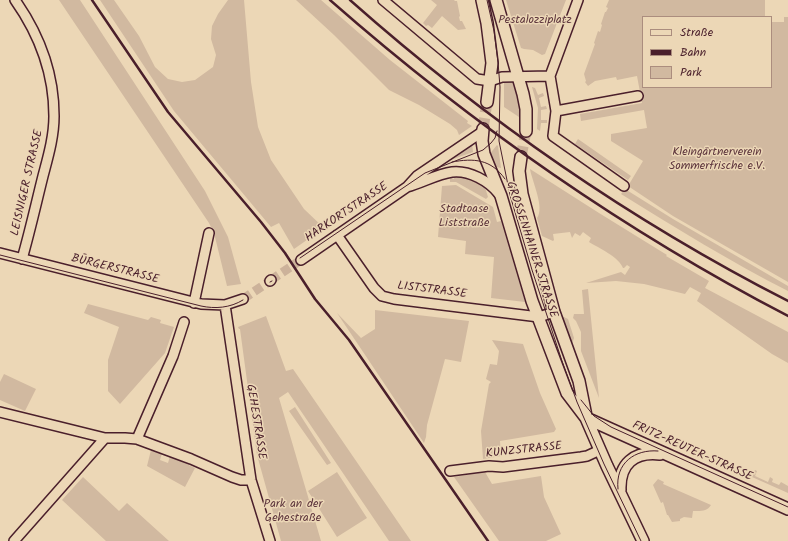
<!DOCTYPE html>
<meta charset="utf-8">
<style>
body{margin:0}
#map{position:relative;width:788px;height:541px;overflow:hidden;background:#ecd7b6;font-family:Kalam,sans-serif}
canvas{display:block}
.legend{position:absolute;left:642px;top:16px;width:130px;height:72px;box-sizing:border-box;background:#ecd7b6;border:1px solid #ab8d7e;margin:0;padding:5px 7px;list-style:none;font-size:12px;color:#4a1f2b}
.legend li{display:flex;align-items:center;gap:8px;height:20px}
.legend b{width:20px;border:1px solid #ab8d7e}
</style>
<div id="map">
<canvas width="788" height="541"></canvas>
<ul class="legend">
<li><b style="height:5px;background:#ecd7b6"></b>Straße</li>
<li><b style="height:5px;background:#4a1f2b"></b>Bahn</li>
<li><b style="height:11px;background:#d1b9a0"></b>Park</li>
</ul>
</div>
<script>
const ctx = document.querySelector('canvas').getContext('2d');
ctx.lineJoin = 'round';
function fill(path, color) { ctx.fillStyle = color; ctx.fill(path, 'evenodd'); }
function strokePath(path, color, width, dash) { ctx.strokeStyle = color; ctx.lineWidth = width; ctx.lineCap = dash ? 'butt' : 'round'; ctx.setLineDash(dash || []); ctx.stroke(path); }
function label(font, color, halo, rows, align = 'center') {
  ctx.font = font + ' Kalam,sans-serif'; ctx.lineWidth = 3; ctx.setLineDash([]); ctx.textBaseline = 'middle'; ctx.strokeStyle = halo; ctx.fillStyle = color; for (const [text, x, y, turn = 0] of rows) {
    ctx.save(); ctx.translate(x, y); ctx.rotate((+turn || 0) * Math.PI / 180); ctx.textAlign = isNaN(turn) ? turn : align; if (halo) ctx.strokeText(text, 0, 0); ctx.fillText(text, 0, 0); ctx.restore();
  }
}
const green = new Path2D(`
 M59,0h21l125,191 23,46 13,47 -14,2 -13,-53 -5,-10z
 M100,0h14l25,36 16,31 13,12 14,3 13,-2 18,-13 3,-12 -5,-16 1,-13 6,-12 10,-14h16l7,82 7,45 13,33 33,49 20,19 -30,21 -15,-26 -8,4 -97,-116z
 M296,0h25l69,60 78,61 -1,2 5,3 -13,9 -2,-5 -7,-6 -31,-19 -30,-15 -55,-55z
 M431,0h23l1,1h2l3,15 -1,1 1,4h2l4,8 -8,1 -16,-14 -10,12 -4,-3 -2,1 -3,-3 14,-18z
 M506,0h60l-21,54 -3,1 -9,-5 -9,-1 -3,-1z
 M609,0h156v17h-122v70h128v-65h13v-5h4v265l-115,-66 -45,-30 15,-25 -32,-20v-7l36,-6 -3,-18 -63,11 -1,-7 62,-11 -5,-27 -20,4 -1,-3 -21,4 -7,5 -3,-4 1,-1 -2,-7 11,-30 -1,-1 4,-12 2,1 2,-7 -1,-1 4,-12h1l2,-4 -2,-1z
 M504,80h6c10,7 12,28 12,39l-18,-12z
 M532,87l3,1 3,7 5,-2 1,3 -5,2 2,9 5,-1 1,3 -6,1v10h6v3h-6l-1,8 -3,-2 1,-21z
 M578,139l53,37 -3,4 -53,-36z
 M472,144l1,8 -25,9z
 M497,145l1,1 3,22c-7,-1 -12,-6 -13,-12z
 M530,169l69,44 68,42 -1,1 43,25 -4,7 83,44v31l-16,-9 -75,-53 4,-8 -11,-6 -5,7 -41,-10 -28,-3 -30,2 35,-11 4,3 5,-8 -3,-2 -3,3h-1c-4,-11 -24,-20 -34,-26l2,-4 -8,-6 -3,4 -5,-3 -3,5 -2,-6 -17,2 1,6 -1,1 -11,-5 -5,-18c8,-10 -5,-37 -7,-49z
 M454,175l11,1 19,8 4,13 -2,2 -30,-17h-6v-3l1,-1 3,1z
 M456,185l37,22 4,15 4,-1 24,81 -34,-4 3,-41 -29,-3 1,-13 -28,-4 4,-51z
 M625,189l48,30 115,67v5c-57,-29 -112,-63 -167,-97z
 M588,289l11,109 -18,-47v-19l-5,-11 -3,-3 1,-4h10l-2,-24z
 M88,304l60,16 3,-3 10,3 -1,3 14,4 -9,26 -45,51 -12,-13v-31l11,-33 -35,-14z
 M375,310l94,11 -8,41 -16,-3 -18,66 -1,12 -2,6 -87,-130 24,25 14,-9z
 M266,316l20,55 7,-2 118,172h-22l-101,-149 -9,6 42,143h-40l-24,-86 -17,-126h-1l-1,-2z
 M562,316l6,3 6,19 -2,6z
 M492,340l31,4 17,49 16,36 -2,3 -54,9 1,15 -18,3 -2,-28 8,-47 2,-2 -5,-3 4,-15 7,1 2,-14z
 M4,374l32,15 -11,22 -25,-11v-18z
 M295,407l36,56 -4,2 -38,-54z
 M151,450l11,3 -2,7 8,3 2,-7 25,12 -10,19 -38,-21z
 M755,470l2,1 -2,5 13,6 2,-5 3,2 -1,3 7,3 2,-3 7,4v7l-36,-16z
 M337,472l30,46 -30,19 -29,-46z
 M485,472l7,12 49,-8 3,21 17,37 -15,7h-47l-45,-64z
 M83,477l36,34 8,-8 42,38h-63l-44,-41z
 M658,479l6,3 -1,2 48,21c-4,7 -11,6 -18,6l-1,7 -8,-1 -4,2v2l-8,1 -4,-7h-1l-4,-13 -2,1 -8,-18z`);
const minorTunnel = new Path2D(`
 M271,280l30,-20
 M243,299l27,-18`);
const majorTunnel = new Path2D(`
 M483,129l4,-27
 M521,157l5,-26`);
const minor = new Path2D(`
 M15,0c24,34 39,74 39,116 0,21 -6,41 -11,60 -7,28 -13,55 -21,83
 M383,0l94,79 13,2 12,-4 48,-1
 M578,0l-28,76 6,35 -3,25 71,50
 M556,111l82,-15
 M407,187c15,-4 30,-13 45,-15 17,-2 37,9 47,22
 M337,235l37,53 8,8 12,3 145,18 15,-5
 M0,253l201,51 24,1 18,-6
 M301,260l106,-73 10,-11 65,-44
 M270,281l1,-1
 M194,303l15,-70
 M225,305l26,175 19,61
 M0,412l105,26h20l12,1 54,20 41,18 9,3h10
 M137,439l36,-83 11,-34
 M450,471l39,-5 14,1 78,-10 6,-1 13,-6
 M14,541l91,-103`);
const major = new Path2D(`
 M482,0l5,23 5,40 -5,39
 M496,0l27,94 3,15v22
 M483,129l-1,12 2,13 17,42 31,105 35,92 19,25 21,48 36,75
 M521,157l-2,14 3,23 32,118 25,69 7,35
 M586,418l202,91
 M620,490c-1,-26 14,-39 40,-36`);
const tram = new Path2D(`
 M487,0l7,31 4,31 2,25 -1,54 11,54 22,75 30,91 15,41 27,62 37,77
 M452,162c22,-4 39,-3 53,17
 M0,255l201,51c14,3 29,2 42,-6
 M300,258l125,-85 58,-23 8,-7 4,-5 2,-7
 M270,282l2,-1
 M581,400l13,16 17,11 177,80
 M618,489c-3,-26 17,-40 40,-38`);
const rail = new Path2D(`
 M92,0l76,112 93,110 24,31 30,46 34,41 139,201
 M330,0c140,123 293,230 458,316
 M350,0c133,118 280,220 438,301`);
const parkNames = [
 ["Pestalozziplatz",535,21],
 ["Kleingärtnerverein",717,153],
 ["Sommerfrische e.V.",717,167],
 ["Stadtoase",464,210],
 ["Liststraße",464,224],
 ["Park an der",293,505],
 ["Gehestraße",293,519]
];
const streetNames = [
 ["LEISNIGER STRASSE",28,183,-77],
 ["HARKORTSTRASSE",347,213,-34],
 ["GROSSENHAINER STRASSE",531,250,72],
 ["BÜRGERSTRASSE",115,270,14],
 ["LISTSTRASSE",432,291,7],
 ["GEHESTRASSE",255,422,81],
 ["KUNZSTRASSE",524,451,-6],
 ["FRITZ-REUTER-STRASSE",692,452,24]
];
fill(green, '#d1b9a0');
strokePath(minorTunnel, '#ccb29a', 9, [9, 4.5]);
strokePath(majorTunnel, '#ccb29a', 11, [11, 5.5]);
strokePath(minor, '#4a1f2b', 12);
strokePath(major, '#4a1f2b', 14);
strokePath(minor, '#ecd7b6', 9);
strokePath(major, '#ecd7b6', 11);
strokePath(tram, '#4a1f2b', 1);
strokePath(rail, '#4a1f2b', 2.5);
label('12px', '#5e363d', '#ecd7b6', parkNames);
label('12px', '#4a1f2b', '#ecd7b6', streetNames);
</script>
